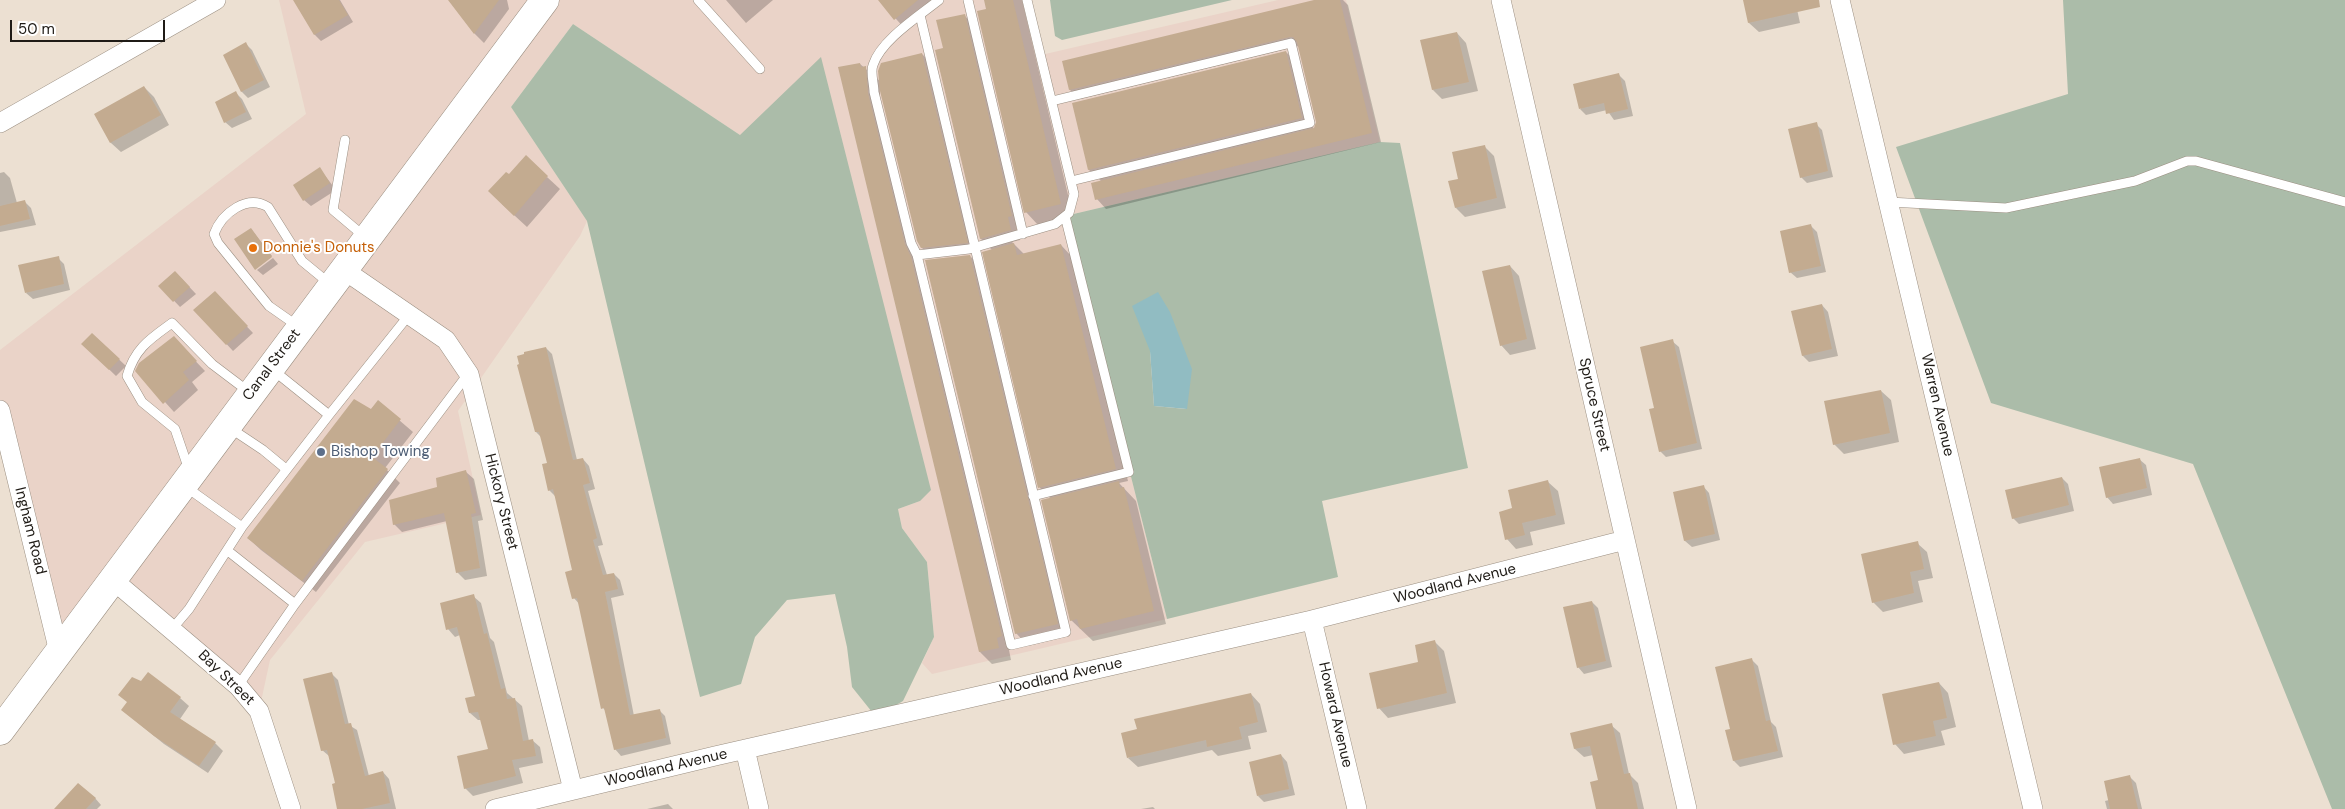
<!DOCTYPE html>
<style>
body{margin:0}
#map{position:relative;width:2345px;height:809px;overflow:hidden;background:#ece0d2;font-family:"DM Sans",sans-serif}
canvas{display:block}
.scale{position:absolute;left:10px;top:20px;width:155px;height:22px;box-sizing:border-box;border:2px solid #1f1b16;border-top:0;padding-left:6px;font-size:15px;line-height:18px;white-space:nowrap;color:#1f1b16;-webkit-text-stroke:4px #fff;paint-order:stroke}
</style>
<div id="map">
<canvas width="2345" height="809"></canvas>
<div class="scale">50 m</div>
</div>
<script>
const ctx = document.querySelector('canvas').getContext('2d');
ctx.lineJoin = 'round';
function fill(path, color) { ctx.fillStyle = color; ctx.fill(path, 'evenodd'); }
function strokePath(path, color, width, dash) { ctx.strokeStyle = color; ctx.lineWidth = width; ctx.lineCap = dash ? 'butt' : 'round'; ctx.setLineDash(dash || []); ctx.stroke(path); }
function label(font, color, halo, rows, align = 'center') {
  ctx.font = font + ' "DM Sans",sans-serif'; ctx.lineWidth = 4; ctx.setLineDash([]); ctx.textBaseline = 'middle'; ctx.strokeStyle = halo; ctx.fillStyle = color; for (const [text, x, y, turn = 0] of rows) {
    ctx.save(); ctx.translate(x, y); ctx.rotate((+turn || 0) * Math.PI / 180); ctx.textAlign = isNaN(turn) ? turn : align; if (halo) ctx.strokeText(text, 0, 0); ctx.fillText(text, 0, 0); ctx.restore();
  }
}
const commercial = new Path2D(`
 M279,0h748l14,55 237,-55h68l34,142 -315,74 102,403 -235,55 -10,-11 12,-26 -7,-75 -25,-34 -4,-19 22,-8 -180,-366 -167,-111 -62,83 76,114 -7,15 -122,175 23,104 -116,27 -95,118 -11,51 -146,-131 -54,72 -59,-243v-59l306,-236z`);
const green = new Path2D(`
 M1050,0h182l-170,40 -7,-4z
 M2063,0h282v809h-13l-139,-345 -202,-61 -95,-256 172,-53z
 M573,24l167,111 81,-78 110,433 -11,11 -22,8 4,19 25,34 7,75 -31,64 -27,16 -24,-30 -5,-40 -12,-53 -48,6 -32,37 -14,47 -41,13 -113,-476 -76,-114z
 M1380,142l20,1 68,325 -146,33 16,76 -171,42 -102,-403zM1150,351l36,58 -32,-3z`);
const water = new Path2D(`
 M1158,292l12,20 22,57 -5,40 -33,-3 -4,-55 -18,-45z`);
const shadow = new Path2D(`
 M298,0h42l13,22 -32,19 -6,-6 -20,-34z
 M458,0h49l2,9 -25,34 -10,-10z
 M726,0h47l-27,23z
 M879,0h63l-36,30z
 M985,0h37l51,216 -35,9 -12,-13z
 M1320,0h23l5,5 33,137 -275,67 -9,-10 4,-18 -12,-11 -16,-66 213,-52 13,13 15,66 3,-9 -18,-76 -219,53 -10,-9 -7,-28z
 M1744,0h51l5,23 -41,9 -10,-9z
 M964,15l10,10 47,200 -5,1 4,14 -8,2 12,12 37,-9 12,13 55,223 -9,2 17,18 30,123 -73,17 -22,-21 -20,-121 -11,-11 -48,-238 -11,-11 -37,-190z
 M1457,33l9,10 12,48 -36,8 -9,-9z
 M246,44l6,6 18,37 -22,11 -6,-6 -17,-36z
 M922,54l10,10 44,188 -45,5 -9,-9 -42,-163v22l37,151 6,13 91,378 -5,1 2,10 -19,4 -12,-12 -140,-584 20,-4 21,18z
 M1619,75l6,6 8,35 -19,4 -7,-10 -21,5 -6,-6z
 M144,87l10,10 15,28 -48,27 -10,-9 -15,-28z
 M236,93l6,6 10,20 -20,9 -7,-6z
 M1816,124l6,6 11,47 -26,6 -6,-6z
 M1484,146l10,10 12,52 -41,9 -9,-9z
 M320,169l16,21 -25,16 -7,-6z
 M4,172l6,6 7,25 8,-1 6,6 5,17 -36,7v-59z
 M547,177l13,12 -33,38 -25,-23z
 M1811,226l6,6 9,40 -29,6 -7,-6z
 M251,229l21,27 -16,12z
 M970,256l13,13 86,367 -41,10 -12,-13z
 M58,258l6,6 6,26 -37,9 -7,-6z
 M273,258l5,6 -15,11 -6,-5z
 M1510,266l9,10 17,73 -26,6 -9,-10z
 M181,278l15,16 -16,13 -20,-21z
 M215,293l38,40 -20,18 -38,-41z
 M1822,305l6,7 10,44 -29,6 -6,-6 -10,-44z
 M92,334l34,32 -10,10 -27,-26z
 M1672,341l7,6 23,102 -36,8 -6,-6z
 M183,348l22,23 -13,11 6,8 -24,22 -37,-41z
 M546,348l6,6 25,106 6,-1 6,7 6,23 -7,2 15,54 -5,1 9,29 7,-1 6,6 4,15 -13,3 23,118 25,-6 6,6 6,28 -50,12 -6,-7 -9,-38 -3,-3 -23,-103 -6,-7v-27l-18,-74 -7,-7v-26l-7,-26 -6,-6z
 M1881,391l10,9 8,42 -55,12 -10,-10z
 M378,402l35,30 -28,36 15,15 -84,109 -55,-42 -13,-12z
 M2139,459l7,6 6,30 -39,9 -6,-7z
 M466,472l8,7 9,41 -5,1 9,55 -22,4 -8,-8 -10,-51 -45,11 -8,-8 45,-36z
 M2062,478l6,6 6,27 -55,13 -6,-6z
 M1548,482l10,9 7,33 -35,8 3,13 -17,4 -9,-10 7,-30z
 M1703,486l6,7 11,47 -28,7 -7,-6 -11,-48z
 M1917,543l10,9 6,26 -15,3 5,21 -40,10 -10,-10z
 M473,596l8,7 9,35 4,4 13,51 15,13 7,35 3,-1 8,7 3,16 -24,5 4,15 -50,13 -8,-8 24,-38 -8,-30h-3l-8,-7 6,-17 -16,-61 -5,2 -7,-8z
 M1592,602l6,6 14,59 -28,7 -6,-7z
 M1435,642l9,9 12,52 -68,15 -9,-10 41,-45z
 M1751,659l7,7 13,56 5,5 7,30 -43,10 -6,-6 -3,-31z
 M332,674l6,6 11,45 8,5 12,46 14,-4 6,7 7,30h-58l-2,-25 -7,-28 -7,-6z
 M1939,683l9,10 8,34 -15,4 4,14 -41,9 -9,-10z
 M1251,694l9,10 7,28 -19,4 3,13 -33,7 -6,-6 -74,17 -10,-9z
 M180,698l9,8 -9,13 35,24 8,8 -15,22 -44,-29 -42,-34z
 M1611,725l9,8 9,41 9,9 6,26h-47l2,-28 -6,-26 -9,2 -9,-8 -3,-15z
 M1281,755l6,7 8,33 -31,7 -6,-6z
 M2130,777l6,6 6,26h-35l-2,-8 4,-1z
 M95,798l6,7 -4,4h-41z
 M668,804l5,5h-26z
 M1153,807l2,2h-14z`);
const building = new Path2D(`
 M293,0h46l9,15 -34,20z
 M448,0h51l-25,34z
 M878,0h40l-24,20z
 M984,0h29l48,204 -37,9 -47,-202 9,-2z
 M1314,0h26l32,133 -277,67 -4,-17 223,-55 2,-6 -19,-80 -4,-5h-3l-221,53 -7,-29z
 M1743,0h76l1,7 -72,16z
 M965,14l47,202 -4,1 3,13 -31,9 -45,-189 8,-2 -7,-28z
 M1457,32l12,50 -37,8 -12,-50z
 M246,42l18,38 -23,12 -18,-37z
 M1286,51l16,67 -214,52 -16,-67z
 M922,53l46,190 -47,5 -4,-7 -37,-150 -2,-20 3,-8z
 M860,63l1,4 5,-1 2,27 37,151 6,13 91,379 -5,2 2,10 -20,4 -141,-585z
 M1619,73l9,36 -22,5 -2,-11 -25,6 -6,-25z
 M144,86l17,29 -51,28 -16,-29z
 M236,91l10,21 -22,11 -9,-21z
 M1817,122l11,49 -28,7 -12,-49z
 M1485,145l12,53 -42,10 -7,-27 10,-2 -6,-27z
 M526,155l22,21 -34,40 -26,-25 18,-19 3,2z
 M320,167l10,16 -27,18 -10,-16z
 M25,200l5,19 -30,7v-20z
 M1811,224l10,42 -32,7 -9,-42z
 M251,228l21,29 -17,13 -21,-31z
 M1014,243l3,12 44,-11 55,225 -78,19 -56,-236z
 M970,255l88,369 -43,10 -90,-374z
 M59,256l5,28 -39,9 -7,-28z
 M1510,265l17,74 -27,7 -18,-75z
 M175,271l15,16 -17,15 -15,-16z
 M215,291l33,35 -22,19 -33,-35z
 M1822,304l10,45 -30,7 -11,-45z
 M92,333l28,26 -11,11 -28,-26z
 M174,336l23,25 -14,11 6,8 -26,24 -28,-33 4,-8z
 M1673,339l24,104 -38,9 -10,-43 5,-1 -14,-61z
 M546,347l27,113 10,-2 7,25 -7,2 14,53 -4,2 10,35 11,-2 4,16 -13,3 25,123 30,-6 6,29 -52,12 -10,-42 -3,1 -24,-111 -5,1 -7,-27 7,-2 -19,-81 -5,2 -6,-27 5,-1 -8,-31h-4l-18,-67 2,-1 -2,-8 7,-2v-2z
 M1881,390l9,43 -57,12 -9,-44z
 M354,399l17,10 7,-9 23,19 -29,38 16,12 -86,112 -55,-43z
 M2140,458l7,30 -41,10 -7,-31z
 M466,470l10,43 -5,1 9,54 -24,5 -12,-60 -51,12 -4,-25 48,-13 -1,-9z
 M2062,477l7,28 -57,14 -7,-29z
 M1548,480l8,35 -34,8 3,12 -20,5 -6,-28 13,-4 -4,-18z
 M1119,481l1,7 4,-1 30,124 -74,18 -3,-10 -7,2 -29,-121z
 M1704,485l11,49 -31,7 -11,-49z
 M1918,541l6,28 -14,3 4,21 -42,10 -11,-49z
 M474,594l10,40 3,-1 14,56 4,-1 2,11 8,-1 8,43 10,-2 3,17 -24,4 4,16 -52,13 -7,-33 31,-7 -10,-37 -9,1 -4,-15 10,-2 -18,-69 -11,3 -6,-27z
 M1592,601l14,60 -29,7 -14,-61z
 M1435,640l12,53 -70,16 -8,-36 49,-11 -3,-17z
 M1752,658l14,63 4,-1 8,31 -45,10 -8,-31 5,-1 -15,-62z
 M148,672l33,25 -11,15 46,30 -17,24 -45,-30 -33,-26 6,-8 -9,-7 14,-18 9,4z
 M332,672l13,52 6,-1 14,53 18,-5 7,32 -28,6h-25l-5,-25 3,-1 -8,-33 -6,1 -18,-72z
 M1939,682l8,36 -14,3 3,15 -43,9 -11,-51z
 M1251,693l7,29 -19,5 3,12 -35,8 -1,-7 -79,18 -6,-25 16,-4 -3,-10z
 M1612,723l12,51 6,-1 8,36h-42l-6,-27 8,-2 -8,-34 -16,3 -4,-16z
 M1281,754l8,35 -32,7 -8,-34z
 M2130,775l8,34h-28l-6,-28z
 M78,783l18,15 -10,11h-32z`);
const lane = new Path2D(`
 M698,0l62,69
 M939,0c-20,16 -58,40 -66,65 -3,7 1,19 1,27l37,151 6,12 52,-6 86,-25 14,-11 5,-19 -47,-194
 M968,0l55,234
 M1052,101l239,-58 19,80 -239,58
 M345,140l-12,70 32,27
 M1888,202l118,6 129,-27 52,-20h9l149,41
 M917,255l94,390 55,-13 -146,-617
 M299,327l-30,-21 -51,-63 -4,-9c8,-21 33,-40 54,-27l34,54 28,23
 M329,415l80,-100
 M230,428l33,22 23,19
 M189,470l-14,-41 -33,-27 -15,-26c8,-28 23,-37 45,-53l40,41 37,28
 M186,487l56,40 87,-112 -56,-45
 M1033,496l96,-24 -64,-256
 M228,551l67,53
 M172,629l17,-20 53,-82
 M238,686l57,-82 173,-230`);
const street = new Path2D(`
 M1501,0l186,809
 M1840,0l193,809
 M0,123l216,-123
 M344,270l102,70 23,34 104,416
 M0,410l59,242
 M113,580l125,106 21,25 32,98
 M1312,620l45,189
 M745,749l14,60
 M495,809l220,-53 597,-136 313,-80`);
const primary = new Path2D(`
 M0,731l545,-731`);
const markers = [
 [253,248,5,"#e8710a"],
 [321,452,5,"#5c6f8a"]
];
const foodNames = [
 ["Donnie's Donuts",263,248]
];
const streetNames = [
 ["Canal Street",272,365,-53],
 ["Spruce Street",1594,405,77],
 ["Warren Avenue",1937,405,77],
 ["Hickory Street",501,502,76],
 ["Ingham Road",30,531,76],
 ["Woodland Avenue",1455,584,-14],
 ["Woodland Avenue",1061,677,-13],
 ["Bay Street",226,678,44],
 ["Howard Avenue",1335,715,77],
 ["Woodland Avenue",666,768,-13]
];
const serviceNames = [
 ["Bishop Towing",331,452]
];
fill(commercial, '#ead3c8');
fill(green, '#abbca9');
fill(water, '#91bcc2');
fill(shadow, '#0003');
fill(building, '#c3ab90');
strokePath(lane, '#9b8f82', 10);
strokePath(street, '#9b8f82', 20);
strokePath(primary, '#9b8f82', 29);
strokePath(lane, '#fff', 9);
strokePath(street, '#fff', 19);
strokePath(primary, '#fff', 28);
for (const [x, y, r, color] of markers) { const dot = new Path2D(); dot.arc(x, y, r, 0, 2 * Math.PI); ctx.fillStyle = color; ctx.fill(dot); strokePath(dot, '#fff', 2); }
label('15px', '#c56008', '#fff', foodNames, 'left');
label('15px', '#1f1b16', '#fff', streetNames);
label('15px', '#4e5e75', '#fff', serviceNames, 'left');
</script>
